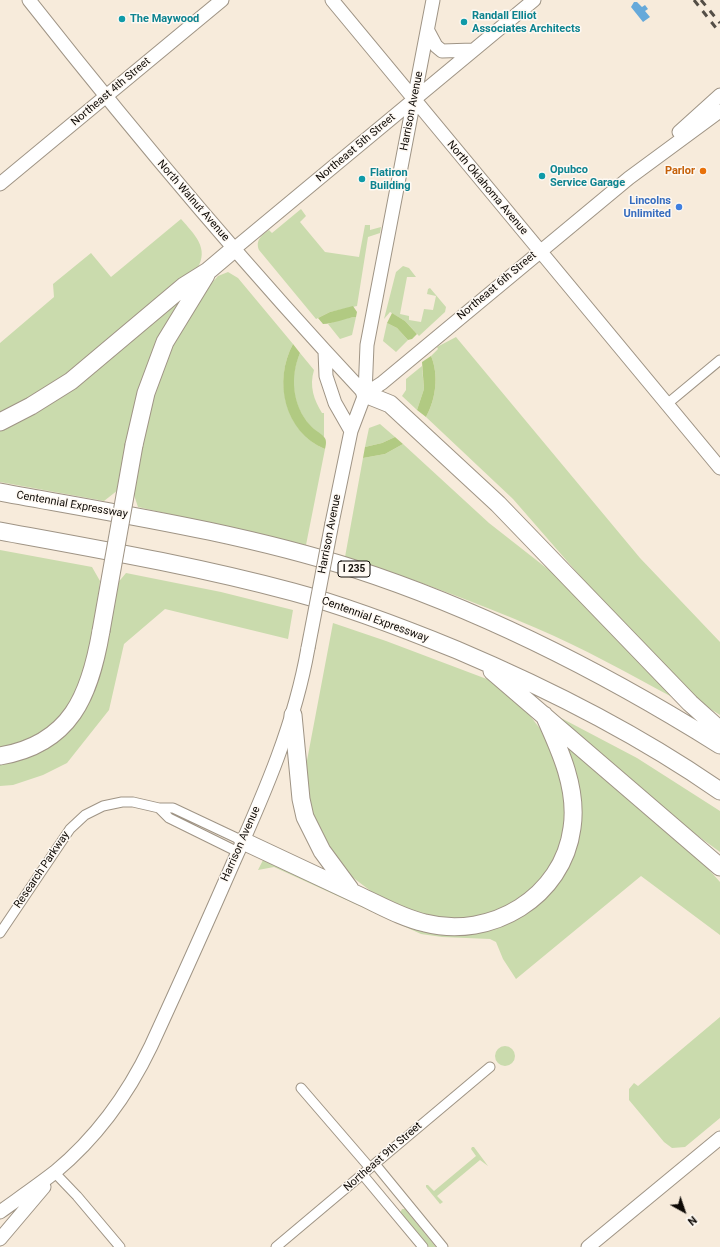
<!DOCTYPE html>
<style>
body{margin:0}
#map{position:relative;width:720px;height:1247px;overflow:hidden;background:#f7ebdb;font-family:Roboto,sans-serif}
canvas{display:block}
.north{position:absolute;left:664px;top:1191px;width:40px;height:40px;-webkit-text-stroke:3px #fef9f3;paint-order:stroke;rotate:140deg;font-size:11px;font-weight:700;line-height:16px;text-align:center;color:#0e0a06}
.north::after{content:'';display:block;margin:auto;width:14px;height:18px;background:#0e0a06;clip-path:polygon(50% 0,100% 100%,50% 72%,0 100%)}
</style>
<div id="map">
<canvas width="720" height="1247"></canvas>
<div class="north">N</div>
</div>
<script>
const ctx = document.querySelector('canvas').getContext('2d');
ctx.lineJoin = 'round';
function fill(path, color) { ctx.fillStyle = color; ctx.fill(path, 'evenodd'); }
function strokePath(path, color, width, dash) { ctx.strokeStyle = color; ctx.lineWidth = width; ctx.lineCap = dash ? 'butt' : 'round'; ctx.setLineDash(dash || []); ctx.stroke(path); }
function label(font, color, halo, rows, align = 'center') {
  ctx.font = font + ' Roboto,sans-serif'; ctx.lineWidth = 3; ctx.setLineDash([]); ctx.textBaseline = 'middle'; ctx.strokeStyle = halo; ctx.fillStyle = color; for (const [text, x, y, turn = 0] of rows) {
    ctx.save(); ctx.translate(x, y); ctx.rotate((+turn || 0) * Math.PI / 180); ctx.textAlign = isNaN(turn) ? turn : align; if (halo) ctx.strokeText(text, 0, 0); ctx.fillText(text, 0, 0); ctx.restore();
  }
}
const green = new Path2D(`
 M301,209l5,7 -6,6 25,30 34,5 6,-32h5v5l11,-3 -1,6 -12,4 -11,69 -27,6 -14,7 -57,-69c-4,-10 3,-15 10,-20l3,3z
 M181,219c13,15 29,29 16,50l-121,102 -76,45v-73l54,-46 -1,-13 38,-31 20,24z
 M403,266l6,2 7,9h-9l-7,37 9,2v4l12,2 3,-13 9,1 3,-14 -9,-2 1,-5 2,-1 16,19 -1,5 -26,24 -14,-15 -15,-9 -6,7 12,-47z
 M228,272l10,6 55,66c-20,37 -8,88 32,105l-19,96 -168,-38 -5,-15 26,-123 41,-73 18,-20z
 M180,298l3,4 -65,188 -14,11 -104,-19v-55z
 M356,317l-4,18 -12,4 -12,-15 13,-5z
 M387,323l10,5 11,12 -12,12 -13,-11z
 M456,337l184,221 80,84v73l-24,-15 -75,-77 -108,-124 -87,-82c10,-18 13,-42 5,-61l7,-7 -1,-2z
 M300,353l14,17c-5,16 0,30 8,43h2v24c-29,-18 -38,-54 -24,-84z
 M422,366l2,23 -7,21 -15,-14 4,-6v-11z
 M380,424l15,13 -13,6 -17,4 4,-19z
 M403,444l86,79 74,58 111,117c-45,-24 -91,-50 -138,-70 -63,-27 -126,-50 -191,-71l18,-99 22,-4z
 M0,550l92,17 8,14 -7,62 -20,62 -34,32 -39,13z
 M126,573l95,19 72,18 -5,29 -123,-30 -41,35 -15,66 -42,53 -24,12 -30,10 -13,1v-24l63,-27 53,-150z
 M333,623l53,18 106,40 36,32 13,17 11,20 13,44 1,24 -10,39 -21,31 -40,25 -40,8 -38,-8 -45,-21 -29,-22 -32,-51 -6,-48z
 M561,718l76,40 83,53v41l-44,-32 -116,-99z
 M569,745l119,101 32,36v53l-79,-59 -125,103 -13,-20 -7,-17 -6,-3 -48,-2 -21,-3 -147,-67 -16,3 6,-12 139,65 72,9 93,-69 -4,-115z
 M720,1017v101l-35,29 -13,1 -8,-6 -35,-42v-11l5,-6 4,3z
 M495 1056a10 10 0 1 1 20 0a10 10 0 1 1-20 0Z
 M472,1147h2l14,19 -8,-6 -43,36 6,6 -3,2 -14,-17v-2h2l6,6 42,-35 -5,-7z
 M402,1209h3l31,38h-7l-29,-34z`);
const forest = new Path2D(`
 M353,306l4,6 -1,5c-11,1 -23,7 -33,7l-5,-6 12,-6z
 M392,313l13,8 12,13 -5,5 -4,1 -11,-12 -10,-5z
 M293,344l7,9c-10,23 -8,52 10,72 4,5 11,8 14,12 3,3 2,8 1,12 -41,-17 -52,-68 -32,-105z
 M431,356c8,19 5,43 -5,61l-9,-7 7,-21 -2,-27z
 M395,437l8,7 -18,10 -22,4 2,-11 17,-4z`);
const water = new Path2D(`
 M634,2h3l5,5 3,-2 3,4 -3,2 5,6 -7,5 -12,-15z`);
const street = new Path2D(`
 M667,404l53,-44
 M159,808l10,10 69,34
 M0,933l70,-104 15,-14 18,-9 19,-4h11l26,6h14l70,33
 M301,1088l69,80
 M375,1164l68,83
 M54,1172l23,24 43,51
 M363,1175l60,72
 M276,1247l214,-180`);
const secondary = new Path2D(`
 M29,0c107,136 218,268 336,394
 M332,0l388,468
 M428,31l8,15 6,5 31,-1
 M679,132l41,-37
 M0,184l222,-184
 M234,249l300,-249
 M325,351l1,25 9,27 16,28
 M365,394l17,-11 247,-205 91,-67
 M332,523l19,-92 14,-37 2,-49 66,-345
 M0,1212c18,-13 37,-26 55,-40 41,-34 73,-78 96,-126 28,-61 56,-123 83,-185 31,-69 61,-138 74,-213
 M0,1239l44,-52
 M588,1247l132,-109`);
const highway = new Path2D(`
 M365,394l25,10 108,100 192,199 30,27
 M0,422l31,-16 40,-25 113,-95 24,-15 26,-22
 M134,445l12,-52 19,-51 41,-67
 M0,492c119,22 239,40 355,77 129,42 250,104 365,176
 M0,531c98,18 196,35 293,61 56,15 110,36 164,58 92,39 181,84 263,141
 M492,671l228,196
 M293,715l8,84 4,18 17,34 28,38
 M0,756c71,-12 90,-61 101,-125
 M243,841c39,18 77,36 115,54 22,10 44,23 67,28 66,17 138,-26 147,-95 6,-39 -12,-78 -28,-113`);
const rail = new Path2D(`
 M694,0l26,33
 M701,0l19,23`);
const secondaryBridge = new Path2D(`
 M308,648l24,-125`);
const highwayBridge = new Path2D(`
 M101,631l33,-186`);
const markers = [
 [122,19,4,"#0f9aa8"],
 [464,22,4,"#0f9aa8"],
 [703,171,4,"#e8710a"],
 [542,176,4,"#0f9aa8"],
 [362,179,4,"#0f9aa8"],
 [679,207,4,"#3f7fe0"]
];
const shields = [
 [354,569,32]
];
const shieldNames = [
 ["I 235",354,569]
];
const cultureNames = [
 ["Randall Elliot",472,16],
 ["Associates Architects",472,29],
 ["The Maywood",130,19],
 ["Opubco",550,170],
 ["Service Garage",550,183],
 ["Flatiron",370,173],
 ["Building",370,186]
];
const streetNames = [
 ["Northeast 4th Street",111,92,-40],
 ["Harrison Avenue",412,111,-79],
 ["Northeast 5th Street",356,148,-40],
 ["North Oklahoma Avenue",487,188,50],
 ["North Walnut Avenue",193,201,49],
 ["Northeast 6th Street",497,286,-40],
 ["Centennial Expressway",72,505,10],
 ["Harrison Avenue",330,534,-79],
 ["Centennial Expressway",375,620,20],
 ["Harrison Avenue",241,844,-66],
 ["Research Parkway",42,870,-56],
 ["Northeast 9th Street",383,1157,-41]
];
const foodNames = [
 ["Parlor",695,171]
];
const shopNames = [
 ["Lincolns",671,201],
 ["Unlimited",671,214]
];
fill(green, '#cadbad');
fill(forest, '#b1ca82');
fill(water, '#66a9da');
strokePath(street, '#9f9485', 11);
strokePath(secondary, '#9f9485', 15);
strokePath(highway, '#9f9485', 19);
strokePath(street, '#fff', 9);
strokePath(secondary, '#fff', 13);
strokePath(highway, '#fff', 17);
strokePath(rail, '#544e46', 3, [7, 7]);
strokePath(secondaryBridge, '#9f9485', 15, []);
strokePath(highwayBridge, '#9f9485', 19, []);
strokePath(secondaryBridge, '#fff', 13);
strokePath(highwayBridge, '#fff', 17);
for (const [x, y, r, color] of markers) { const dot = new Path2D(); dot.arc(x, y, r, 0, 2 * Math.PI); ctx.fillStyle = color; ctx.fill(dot); strokePath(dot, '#fef9f3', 1.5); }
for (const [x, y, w] of shields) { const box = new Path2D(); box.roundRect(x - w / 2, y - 8, w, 16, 3); ctx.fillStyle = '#fef9f3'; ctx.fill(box); strokePath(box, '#0e0a06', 1); }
label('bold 10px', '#0e0a06', null, shieldNames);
label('bold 11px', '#0d838f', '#fef9f3', cultureNames, 'left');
label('11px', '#0e0a06', '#fef9f3', streetNames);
label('bold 11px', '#c56008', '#fef9f3', foodNames, 'right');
label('bold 11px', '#366cbe', '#fef9f3', shopNames, 'right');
</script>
